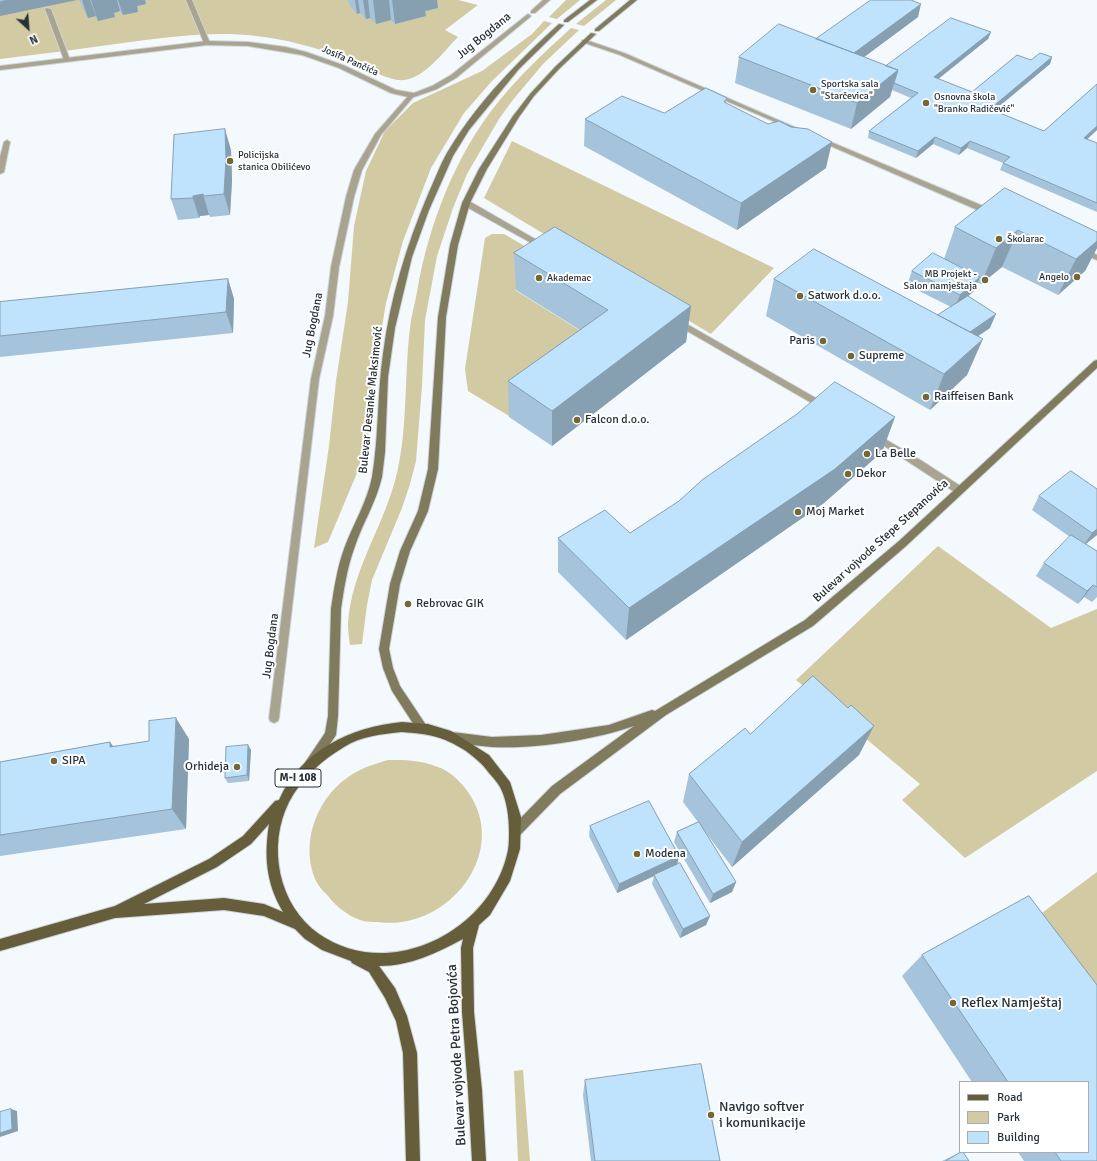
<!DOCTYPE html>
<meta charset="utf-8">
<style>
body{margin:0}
#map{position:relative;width:1097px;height:1161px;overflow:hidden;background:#f3f9fd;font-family:Signika,sans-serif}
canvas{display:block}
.legend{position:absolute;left:959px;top:1081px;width:130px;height:72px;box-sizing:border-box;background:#fff;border:1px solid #a8adb0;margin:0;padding:5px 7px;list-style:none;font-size:12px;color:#263139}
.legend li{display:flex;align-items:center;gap:8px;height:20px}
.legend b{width:20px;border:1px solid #a8adb0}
.north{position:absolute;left:8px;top:8px;width:40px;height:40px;-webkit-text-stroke:3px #fff;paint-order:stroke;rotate:154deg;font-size:11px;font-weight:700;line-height:16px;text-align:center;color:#263139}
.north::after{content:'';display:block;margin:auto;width:14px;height:18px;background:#263139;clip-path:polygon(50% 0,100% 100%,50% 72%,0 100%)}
</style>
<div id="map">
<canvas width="1097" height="1161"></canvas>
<ul class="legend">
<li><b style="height:5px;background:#665e3a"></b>Road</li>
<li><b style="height:11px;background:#d2caa2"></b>Park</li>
<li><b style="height:11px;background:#c0e3fd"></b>Building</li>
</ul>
<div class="north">N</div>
</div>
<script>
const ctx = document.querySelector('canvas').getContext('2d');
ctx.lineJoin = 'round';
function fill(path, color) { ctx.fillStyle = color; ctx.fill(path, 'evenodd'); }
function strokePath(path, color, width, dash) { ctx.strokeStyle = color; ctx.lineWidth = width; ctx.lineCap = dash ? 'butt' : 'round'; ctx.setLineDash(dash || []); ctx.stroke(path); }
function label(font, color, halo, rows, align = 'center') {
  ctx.font = font + ' Signika,sans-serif'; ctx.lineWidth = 4; ctx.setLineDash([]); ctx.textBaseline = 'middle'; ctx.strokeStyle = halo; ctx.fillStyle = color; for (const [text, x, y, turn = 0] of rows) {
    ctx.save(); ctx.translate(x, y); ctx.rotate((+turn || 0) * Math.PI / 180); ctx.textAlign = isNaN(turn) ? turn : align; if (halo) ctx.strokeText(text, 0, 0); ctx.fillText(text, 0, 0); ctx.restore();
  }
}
const green = new Path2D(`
 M0,0h458l20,5 -33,25 13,7c-15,15 -32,40 -54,43 -16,2 -46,-17 -62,-23 -28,-10 -57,-18 -86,-21 -43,-5 -83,1 -126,6 -44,6 -87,12 -130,17z
 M566,0h14l-23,19 -8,-2z
 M606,0h10l-32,26 -8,-2z
 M544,21l8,2 -61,59 -27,31 -33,55 -28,73 -17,62 -10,58 -8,76 -11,36 -29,69 -14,6 15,-102 7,-65 12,-79 6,-76 12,-55 19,-40 28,-28 69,-32 50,-37z
 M571,28l8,2 -36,34 -31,37 -13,18 -32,55 -14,34 -16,48 -12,64 -3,66 -6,75 -6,23 -8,24 -30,72 -5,25 -5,39 -12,1c-1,-7 -2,-14 -2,-21 3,-54 37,-99 49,-151 11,-47 7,-96 13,-145 1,-12 5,-24 7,-36 11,-66 39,-139 82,-191 22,-27 47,-50 72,-73z
 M512,141l262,127 -63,66 -227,-136z
 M492,234h12l50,29 -39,27 90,56 -96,70 -41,-25 -3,-22 20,-131z
 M938,546l113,82 46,-19v162l-132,87 -63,-58 18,-16 -124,-104z
 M388,760c17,0 33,0 50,7 12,4 23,15 30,25 43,61 -21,140 -90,130 -5,0 -12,0 -18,-2 -11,-4 -24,-13 -31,-23 -4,-4 -9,-9 -12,-14 -20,-42 3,-95 45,-114 8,-4 17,-6 26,-9z
 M1097,872v126l-66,-77z
 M523,1070l7,91h-12l-4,-90z`);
const lane = new Path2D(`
 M186,0h6l18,43 -1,1 -5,-1z
 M46,8l5,1 19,51 -1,1 -5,-1 -19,-51z
 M410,94l5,1 -34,40 -19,35 -8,27 -15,70 -6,49 -14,63 -40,339 -1,3 -4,2 -4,-2 -1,-3 42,-339 14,-63 6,-49 15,-70 8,-27 21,-36z
 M7,140l3,2 -6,30 -4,2v-17l4,-15z`);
const street = new Path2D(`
 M543,0h7l-15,13h-4v-2z
 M528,14l3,2 -1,1 -74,61 -19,11 -23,8h-6l-17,-4 -52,-25 -37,-13 -54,-9 -41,-1 -207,25v-4l207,-25 41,1 38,5 20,5 37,13 53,25 18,3 18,-7 19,-11z
 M582,40h4l38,13 184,80 -5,1 -183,-79 -38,-13z
 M819,137l176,74 1,2 -4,2h-3l-172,-75v-2z
 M463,201h6l80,46 -4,2h-3l-79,-44z
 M1078,248h6l13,7v5l-19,-8z
 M678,319l150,86 1,2 -1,2h-6l-147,-85 -1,-2z
 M875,433l47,28 40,26 2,3 -2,3h-6l-84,-55 -2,-2z`);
const secondary = new Path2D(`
 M590,0h7l-29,22h-4v-2z
 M630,0h7l-38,31h-4v-2z
 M559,24l5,1 -45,44 -50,61 -16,26 -24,54 -17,47 -17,71 -7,49 -3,75 -3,25c-6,26 -20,47 -28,72 -7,19 -10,40 -13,60l-3,107 -2,19 -22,33 -4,1 -4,-1 -2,-4 21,-31 3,-17 3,-107c3,-20 6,-41 13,-60 9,-25 23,-46 28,-72 7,-41 5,-82 11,-123 7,-56 24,-110 46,-162 7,-15 12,-30 21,-44 28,-46 69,-88 109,-124z
 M591,33l5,1 -37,35 -25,27 -15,21 -32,52 -17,34 -12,42 -12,72 -8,152 -10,42 -18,40 -10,33 -11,65 4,19 7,18 28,42 -2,3 -4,2 -4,-2 -26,-40 -9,-23 -4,-19 11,-65 10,-33 18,-40 10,-42 10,-152 12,-72 12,-42 17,-34 34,-53 17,-22 25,-27z
 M1097,360v8l-192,179 -92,79 -147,89 -106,79 -40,41 -4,2 -4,-2 -2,-4 2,-4 40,-41 82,-60c-41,14 -98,23 -142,21 -13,-1 -27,-3 -40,-5l-4,-1 -2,-4 2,-4 4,-1 40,5 49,-2 68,-10 43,-15 3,1 150,-91 94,-79 195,-180z`);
const primary = new Path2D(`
 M402,722l26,2 23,7 38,24 21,27 11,35 -1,32 -10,32 -20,34 -11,10 -6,23 1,64 8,78 4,71h-14l-4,-71 -6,-78 -1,-64 2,-9c-27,14 -52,27 -84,27l16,22 12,28 10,37 3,108h-14l-3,-108 -7,-32 -11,-23 -16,-26 -17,-9 -1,-2 -29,-11 -17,-11 -10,-10 -31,-13 -40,-6 -109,8 -115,33v-12l115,-33 94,-47 34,-23 32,-35 4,-1c22,-50 72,-73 123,-78zM402,732c28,2 40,4 64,19 9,7 16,12 23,22 4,4 8,9 11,14 7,13 9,31 9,45 0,6 0,12 -1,18 -16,81 -118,133 -189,84 -41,-29 -52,-88 -30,-132 12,-23 33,-42 55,-55 17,-11 38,-13 58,-15zM269,824c-5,33 -3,59 14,88l-19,-8 -40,-6 -80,6 73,-37 34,-23z`);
const wall = new Path2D(`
 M79,0h66l1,4 -9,2 1,6 -15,3 -3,-4 -6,2 1,4 -17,4 -2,-5 -8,2z
 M348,0h89l1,8 -13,3 1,5 -31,8 -4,-4 -15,4 -6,-6 -4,1 -6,-6 -3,1 -7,-8z
 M918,17l-54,40 22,9 105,-34 -3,7 -50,40 34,13 59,-32 21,-3 -2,7 -56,47 50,20 53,-47v46l-10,9 10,4v69l-97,-42 3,-7 -36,-15 -8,7 -26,-11 -17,14 -48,-20 1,-7 42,-33 -19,-8 -2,7 -39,32 -116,-46 4,-26 77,-18z
 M727,98l-1,5 100,65 -89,62 -153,-84 1,-27 79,-6z
 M231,150l1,30 -2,35 -20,2 -1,-2 -9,1 -1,2 -21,2 -7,-21z
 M955,227l142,5v16l-12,23 -27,24 -56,-28 -21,17 -3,-1 -4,8 -6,5 22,32 -12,8 -11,39 -37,35 -164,-94 8,-37 164,36 13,-8 -44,-22 5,-14 32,-12z
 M514,253l177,53 -5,36 -134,104 -43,-29 -1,-36 72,-51 -64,-40z
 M228,279l6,20 -1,34 -233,24v-55z
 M895,417l-13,35 -58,51 -198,137 -68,-68v-34l72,-5z
 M1039,496l58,39 -11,9 11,7v46l-5,5 -8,-5 -6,7 -42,-28 8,-13 26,-26 -38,-27z
 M750,734l109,21 -127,112 -29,-38 33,53 -4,10 -22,11 -36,-61 3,-10 21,-10 -15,-20 6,-28z
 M189,739l-3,90 -186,27v-94l110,-20 3,4z
 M248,745l3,5 -2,31 -21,2 -3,-5z
 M590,826l87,38 33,52 -4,9 -26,13 -28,-54 2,-8 -37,17 -28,-57z
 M1029,896l68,89v176h-73l-6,-9h70v-70h-116l-70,-106 20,-21z
 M585,1080l135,81h-129l-8,-66z
 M961,1152l8,9h-27z`);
const shadedWall = new Path2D(`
 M8,0h69l-77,16v-14z
 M82,0h8l6,16 -8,2z
 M91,0h26l3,11 -6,2 1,4 -17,4z
 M118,0h27l1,4 -9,2 1,6 -15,3z
 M355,0h3l2,13 -3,1z
 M363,0h5l2,18 -4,1z
 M373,0h16l2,20 -15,4z
 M392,0h45l1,8 -13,3 1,5 -31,8z
 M921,4l-3,13 -70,52 3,-14z
 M991,32l-3,7 -56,45 2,-7z
 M1052,57l-2,7 -63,52 3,-7z
 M898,70l-8,27 -39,32 6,-26z
 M1097,126v4l-16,15 3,-7z
 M225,129l6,21 1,30 -2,35 -6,-21z
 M935,137l-2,7 -17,14 2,-7z
 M970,141l-3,7 -8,7 2,-7z
 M832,142l-6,26 -89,62 4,-27z
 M203,194l6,21 -9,1 -1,2 -6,-20v-2z
 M1018,230l-16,37 -21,17 15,-36z
 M1097,241v7l-12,23 -27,24 18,-36z
 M980,277l-6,14 -20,18 6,-14z
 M228,279l6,20 -1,34 -7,-21z
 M691,306l-5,36 -134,104v-35z
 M996,314l-6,14 -34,23 6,-14z
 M983,339l-16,36 -37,35 14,-36z
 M895,417l-13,35 -58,51 -198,137 3,-32z
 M1097,529v6l-14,11 9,-13z
 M1093,585l-9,12 -6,7 9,-13z
 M176,718l13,21 -3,90 -14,-20z
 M874,726l-15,29 -127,112 10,-25z
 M110,742l15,21 -15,-16z
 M248,745l3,5 -2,31 -2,-6z
 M679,856l-2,10 -23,9v1l-37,17 2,-9z
 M736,882l-4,10 -22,11 3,-9z
 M710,916l-4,9 -26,13 3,-9z
 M11,1109l6,2 1,20 -18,6v-4z`);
const building = new Path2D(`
 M0,0h8l-8,2z
 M871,0h40l10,4 -67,49 -38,-14z
 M951,18l40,14 -57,45 38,15 45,-37 14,5 9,-7 12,4 -62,52 54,22 53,-47v42l-13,12 13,5v60l-94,-40 7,-6 -40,-16 -9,7 -26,-11 -17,14 -49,-20 49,-38 -24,-10 4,-13 -12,-4z
 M779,24l119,46 -41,33 -118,-46z
 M706,88l21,10 -3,4 44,22 11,-3 12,6 17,2 24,13 -91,61 -156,-84 37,-23 42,17z
 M225,129l1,30 -2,35 -20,2 -1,-2 -10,2v2l-22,1 3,-64z
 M1005,188l92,44v9l-21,18 -58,-29 -22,18 -41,-21z
 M555,227l136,79 -139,105 -44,-30 100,-71 -94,-57z
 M814,249l169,90 -39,35 -170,-95z
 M933,253l47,24 -20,18 -48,-24z
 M228,279l-2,33 -226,24v-34z
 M968,296l28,18 -26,18 -32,-17z
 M835,382l60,35 -60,52 -206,139 -71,-70 47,-28 25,23 49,-32 23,-21 95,-66z
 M1071,471l26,18v40l-5,4 -53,-37z
 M1071,535l26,16v36l-4,-2 -6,6 -43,-28z
 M813,676l35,32 3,-3 23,21 -132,116 -53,-68 56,-46 5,6z
 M176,718l-4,91 -172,26v-73l110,-20v5l39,-6v-20z
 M248,745l-1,30 -22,3 1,-31z
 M649,801l30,55 -60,28 -29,-58z
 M699,822l37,60 -23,12 -36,-62z
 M680,863l30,53 -27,13 -29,-54z
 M1029,896l68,89v176h-36l-6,-9h33v-70h-80l-86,-127z
 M701,1064l19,97h-125l-10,-81z
 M11,1109l1,20 -12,4v-21z
 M961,1152h2l6,9h-23z`);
const markers = [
 [813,90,4,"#736835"],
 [926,103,4,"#736835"],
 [230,161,4,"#736835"],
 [999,239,4,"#736835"],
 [1077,277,4,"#736835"],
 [539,278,4,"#736835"],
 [985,280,4,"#736835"],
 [800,296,4,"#736835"],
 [823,341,4,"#736835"],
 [851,356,4,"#736835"],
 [926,397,4,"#736835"],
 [577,420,4,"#736835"],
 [867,454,4,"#736835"],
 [848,474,4,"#736835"],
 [798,512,4,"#736835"],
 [408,604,4,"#736835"],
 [54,761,4,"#736835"],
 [237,767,4,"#736835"],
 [637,854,4,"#736835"],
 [953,1003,4,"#736835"],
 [711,1115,4,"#736835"]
];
const farStreetnames = [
 ["Josifa Pančića",350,61,24]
];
const farPoinames = [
 ["Sportska sala",821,84],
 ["\"Starčevica\"",821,96],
 ["Osnovna škola",934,97],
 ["\"Branko Radičević\"",934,109],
 ["Policijska",238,155],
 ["stanica Obilićevo",238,167],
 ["Školarac",1007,239],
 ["MB Projekt -",977,274,"right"],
 ["Salon namještaja",977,286,"right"],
 ["Angelo",1069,277,"right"],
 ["Akademac",547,278]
];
const shields = [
 [298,778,46]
];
const shieldNames = [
 ["M-I 108",298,778]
];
const streetNames = [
 ["Jug Bogdana",484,36,-39],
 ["Jug Bogdana",313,325,-79],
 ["Bulevar Desanke Maksimović",371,400,-84],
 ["Bulevar vojvode Stepe Stepanovića",881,541,-42],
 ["Jug Bogdana",271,646,-83]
];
const poiNames = [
 ["Satwork d.o.o.",808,296],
 ["Paris",815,341,"right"],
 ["Supreme",859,356],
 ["Raiffeisen Bank",934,397],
 ["Falcon d.o.o.",585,420],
 ["La Belle",875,454],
 ["Dekor",856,474],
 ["Moj Market",806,512],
 ["Rebrovac GIK",416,604],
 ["SIPA",62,761],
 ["Orhideja",229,767,"right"],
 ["Modena",645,854]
];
const nearPoinames = [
 ["Reflex Namještaj",961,1003],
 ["Navigo softver",719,1107],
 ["i komunikacije",719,1123]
];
const nearStreetnames = [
 ["Bulevar vojvode Petra Bojovića",457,1055,-93]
];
fill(green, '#d2caa2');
strokePath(lane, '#ced5da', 2);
strokePath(street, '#ced5da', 2);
strokePath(secondary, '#ced5da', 2);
strokePath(primary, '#ced5da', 2);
fill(lane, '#a8a48f');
fill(street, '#a8a48f');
fill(secondary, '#817b5d');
fill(primary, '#665e3a');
fill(wall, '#a5c3da');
fill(shadedWall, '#869fb1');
fill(building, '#c0e3fd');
strokePath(building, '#869fb1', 1);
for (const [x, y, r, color] of markers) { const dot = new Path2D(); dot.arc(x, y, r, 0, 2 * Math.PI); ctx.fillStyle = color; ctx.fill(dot); strokePath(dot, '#fff', 1.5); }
label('10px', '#263139', '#fff', farStreetnames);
label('10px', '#263139', '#fff', farPoinames, 'left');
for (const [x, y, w] of shields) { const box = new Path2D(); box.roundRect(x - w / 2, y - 9, w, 18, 3); ctx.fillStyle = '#fff'; ctx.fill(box); strokePath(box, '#263139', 1); }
label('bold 11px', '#263139', null, shieldNames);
label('12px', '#263139', '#fff', streetNames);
label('12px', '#263139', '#fff', poiNames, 'left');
label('14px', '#263139', '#fff', nearPoinames, 'left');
label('14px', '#263139', '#fff', nearStreetnames);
</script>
